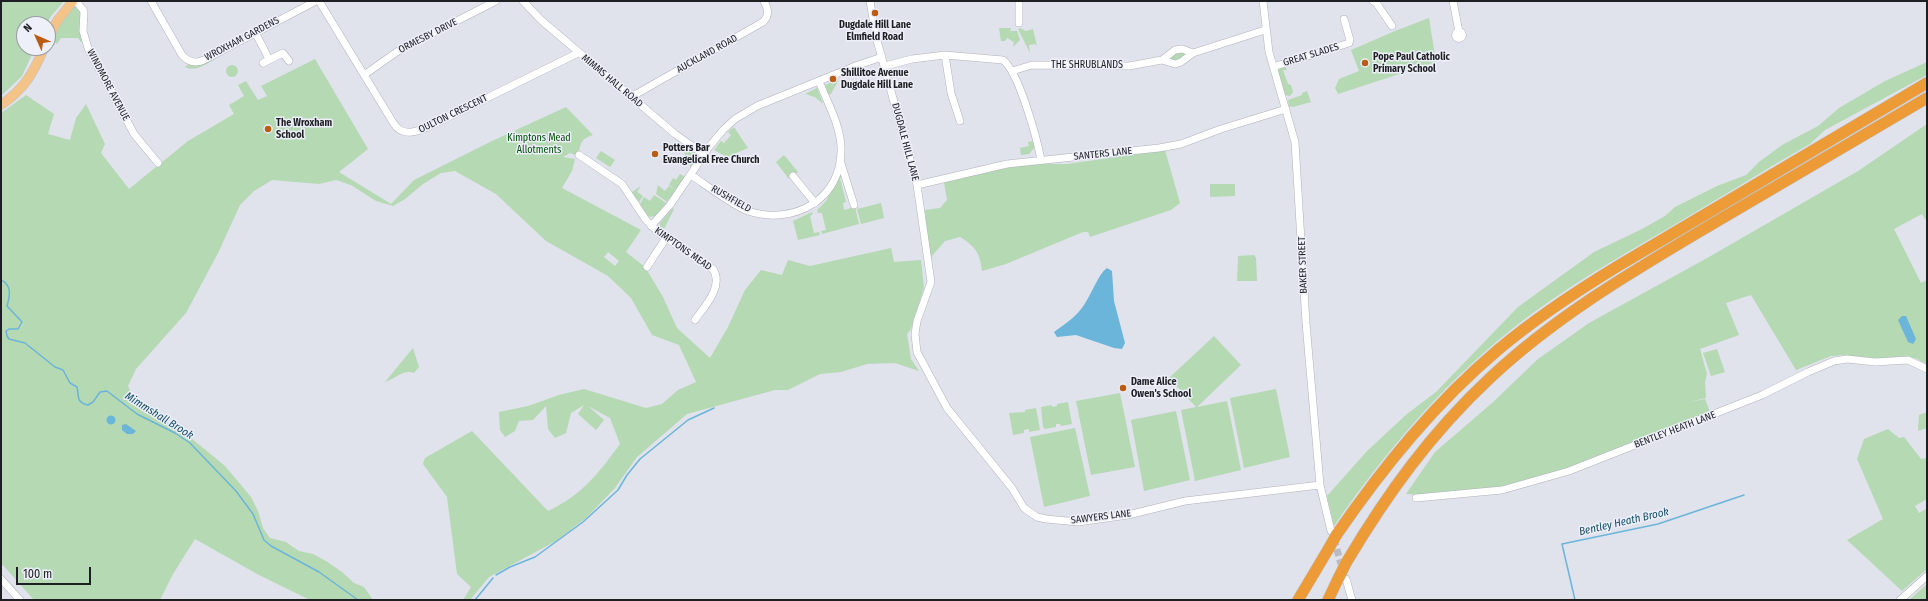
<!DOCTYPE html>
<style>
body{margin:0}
#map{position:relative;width:1928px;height:601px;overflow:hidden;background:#e0e2ec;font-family:"Fira Sans Condensed",sans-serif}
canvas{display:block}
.frame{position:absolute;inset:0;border:2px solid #1e1f23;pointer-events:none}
.north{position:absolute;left:16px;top:16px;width:40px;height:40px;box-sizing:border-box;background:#edeff9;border:1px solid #9a9ca3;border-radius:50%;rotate:315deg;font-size:11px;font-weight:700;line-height:16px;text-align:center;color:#1e1f23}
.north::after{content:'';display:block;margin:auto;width:14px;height:18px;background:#bb5c12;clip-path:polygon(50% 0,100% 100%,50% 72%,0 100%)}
.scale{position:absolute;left:16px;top:567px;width:75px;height:18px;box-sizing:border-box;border:2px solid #1e1f23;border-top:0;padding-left:5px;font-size:12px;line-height:14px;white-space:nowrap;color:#1e1f23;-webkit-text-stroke:3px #edeff9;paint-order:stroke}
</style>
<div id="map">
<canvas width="1928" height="601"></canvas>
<div class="frame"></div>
<div class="north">N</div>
<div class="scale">100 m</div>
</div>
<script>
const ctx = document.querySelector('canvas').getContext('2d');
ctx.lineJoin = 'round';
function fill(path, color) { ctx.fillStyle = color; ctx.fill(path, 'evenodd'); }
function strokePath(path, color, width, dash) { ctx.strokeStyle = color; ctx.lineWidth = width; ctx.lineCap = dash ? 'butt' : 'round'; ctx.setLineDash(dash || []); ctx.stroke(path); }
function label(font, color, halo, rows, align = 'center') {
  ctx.font = font + ' "Fira Sans Condensed",sans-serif'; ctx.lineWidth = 3; ctx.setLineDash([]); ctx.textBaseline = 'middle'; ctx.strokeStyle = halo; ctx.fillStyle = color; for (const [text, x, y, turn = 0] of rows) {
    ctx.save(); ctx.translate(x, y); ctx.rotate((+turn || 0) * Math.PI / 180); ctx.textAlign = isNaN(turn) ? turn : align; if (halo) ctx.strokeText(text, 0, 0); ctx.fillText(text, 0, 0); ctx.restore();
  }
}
const green = new Path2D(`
 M1,1h63l-12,14 -6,9h-22v24h11l-13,28 -21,20z
 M73,6h4l4,5 2,30 -2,1 -3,-4h-17l-4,6 -6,-5 2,-4z
 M1429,18l7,44 -98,32 -3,-6 4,-9 20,-8 -8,-21 44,-19z
 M999,28h12l-1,3h7l3,9 -7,7 1,-5 -7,-4 -2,3h-4z
 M1020,28l6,3 7,-2 4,17 -2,-2 -6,1 1,8 -12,-24z
 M1179,51l7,2v2l-8,7 -9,-3z
 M220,54l1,1c-10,6 -24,18 -36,12l4,-3z
 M315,59l53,90 -29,23 52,32 23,-24 76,-38 76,-35 27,28c-10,3 -13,7 -14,18l-4,2 -5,-2 -7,4 12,2 -3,12 -10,17 79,42 -15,22 19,15 18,30 14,31 33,30 18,-31 17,-37 16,-20 21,5 6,-15 22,6 81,-18 3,14 27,-2 3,28 -13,41 -4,5 4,25 8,12 -24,-8 -28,1 -26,8 -21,2 -32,16h-13l-88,24 -50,43 -22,31 -29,30 -30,23 -67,36 -19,23h-7l8,-13 -14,-13 -10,-77 -24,-33 2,-6 47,-27 76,80c34,-16 50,-37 72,-67l-10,-26 -22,-12 16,14 -8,10 -18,-16 6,-9 -13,8 -5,20 -11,5 -7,-9 -2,-23 -13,14 -14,1 -4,10 -10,6 -5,-7 -1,-18 29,-6 31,-11 25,-6 62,19 16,-4 16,-14 18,-8 -17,-37 -27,-10 -21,-37 -23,-22 -62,-35 -50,-47 -41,-23 -14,2 -18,11 -18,15 -12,7 -17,-5 -25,-16 -15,-5 -17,4 -47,-4 -18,11 -14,14 -22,48 -32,60 -50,56 -8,17 7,15 56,37 34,28 26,31 7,14 5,17 7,10 16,4 13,9 14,3 13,7 16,11 12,11 10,4 9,13h-63l-51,-25 -64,-36 -22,35 -13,26h-126l-33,-37v-450l25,-18 28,19 -6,20 22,6 6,-22 10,-14 19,40 -4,9 28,36 59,-48 46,-27 -5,-9 15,-9 -6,-11 8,-4 12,19 9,-4 -6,-10zM608,252l11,9 -4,5 -11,-9z
 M1927,62v13l-102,55 -15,14c-46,26 -90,54 -136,81 -55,32 -112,64 -162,104 -71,57 -126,122 -178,197l-7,-30 40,-45 40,-37 29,-22 82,-85 76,-55 48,-23 23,-13 10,-9 42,-21 29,-11 13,-13 23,-17 36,-19 21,-18 46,-27z
 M226 71a6 6 0 1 1 12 0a6 6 0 1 1-12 0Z
 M1284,67l2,1 1,2h-4l5,14 3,1 2,7 -3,4 -5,-1 -7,-24 1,-3z
 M839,79l-8,15h-3l-3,-9z
 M817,88l6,15h-1l-7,-6 -10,-3z
 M1307,91l4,11 -18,5 -4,-1 -1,-6 14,-5v-2z
 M1927,124v98l-5,-8 -28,15 27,54 6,-3v84l-12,-6 -43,1 -27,-4 -14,1 -35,14 -45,-75 -25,8 13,32 -39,14 7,25 -2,8 1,16 -17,4 16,-3 5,13c-64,26 -127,57 -194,72 -36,8 -74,11 -110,10l29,-42 57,-49 46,-44 51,-36 120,-66 149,-86z
 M734,127l14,21 -21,9 -13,-7 7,-9 3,2 7,-8 -3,-3z
 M1033,141l2,6 -6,7 -8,1 -1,-7 9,-2 -1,-4z
 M680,143l16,11 1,4 -6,10z
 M1165,150l15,53 -9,7 -81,27 -2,-5h-5l-77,32 -24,7c-2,-18 -6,-24 -22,-34l-15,4 -14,16 -2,-2 -4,-45 15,-2 7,-8 -3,-18 76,-18h47z
 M601,151l14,9 -5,7 -14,-9z
 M784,155l14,17 -9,7 -13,-17z
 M842,172l2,5 -4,1 6,24 -3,1 1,7 11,-3 4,17 -37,10 -1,-3 5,-1 -4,-17h-4l-1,-3 9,-9z
 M680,174l5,3 -9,13 -7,-5 4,-7 3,2z
 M1210,184h25v12l-25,1z
 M658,185l7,6 4,-5 7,4 -9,12 -11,-8z
 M641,186l-4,6 6,4 -4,6 -7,-10z
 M654,195l12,8 -11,13 -5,1 -4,-2 -6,-11 4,-7 6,4z
 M881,203l3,15 -23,6 -4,-15z
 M673,208l1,1 -11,22 -3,-2v-6z
 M812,212l1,2 -3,2 4,17 5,-1 1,3 -22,5 -5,-19z
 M1254,255l2,3 1,23h-20l1,-25z
 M1214,336l27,29 -44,42 30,-6 14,69 -46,11 -14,-71 15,-3 -27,-29z
 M413,348l6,19 -5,6c-11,-4 -19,6 -29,9z
 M1717,349l8,23 -14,4 -8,-23z
 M1276,389l14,68 -46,11 -14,-70z
 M1120,393l15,74 -44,8 -15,-74z
 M1068,402l4,22 -11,2 -1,-2h-4v3l-11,2 -2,-2 -2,-20 11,-2v2l5,-1v-2z
 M1036,408l4,22 -11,2v-3l-5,1v3l-11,2 -4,-22 16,-1v-2z
 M1176,411l14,69 -46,11 -13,-71z
 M1927,412v16l-9,3 1,-16z
 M1075,428l15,68 -46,11 -14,-70z
 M1888,429l11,9 5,-1 17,22 6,-1v41l-12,7 4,7 7,-4 1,3v57l-25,22 -55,-51 36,-21 -26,-60 7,-20z
 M1927,584v16h-18z`);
const water = new Path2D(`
 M1107,268l5,3 2,30 11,42 -3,6 -8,-1 -38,-13 -19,2 -3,-5c12,-9 22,-15 30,-27 7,-10 15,-32 23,-37z
 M1902,316h4l10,23 -3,5 -5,-2 -10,-22z
 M106.5 420a4.5 4.5 0 1 1 9 0a4.5 4.5 0 1 1-9 0Z
 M126,424l10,7 -3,3h-6l-5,-4v-5z`);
const stream = new Path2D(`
 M1,280c11,5 9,16 6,26l15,16 -4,7h-9l-3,2 1,5 2,3 16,4 30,24 8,3 7,13 7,4c2,10 -1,15 11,18l5,-3 7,-10 7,-1 30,23 38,19 15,10 46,48 17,23 11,26 7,6 48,26 39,28
 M496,575l14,-8 25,-10 48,-35 35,-32 9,-15 13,-16 48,-39 26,-12
 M475,600l18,-22
 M1575,600l-13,-56 96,-20 86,-29`);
const minorTunnel = new Path2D(`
 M1334,539l9,32`);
const minor = new Path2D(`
 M76,1l8,10 -1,20 5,17 46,86 24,29
 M151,1l31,54c6,7 13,9 22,5l112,-59
 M319,1l75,123c9,13 22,8 34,3l150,-74
 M523,1l18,19 134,114 30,21
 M870,1l6,36 41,148 14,97 -14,39 -2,13 2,18 30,56 65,80 12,20 13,9 9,2 32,3 50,-7 57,-14 135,-16
 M1263,1l6,51 26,90 11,181 14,162 11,46
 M1373,1l4,3 15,22
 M1453,1l6,31
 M1019,23v-22
 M1455.5 35a3.5 3.5 0 1 1 7 0a3.5 3.5 0 1 1-7 0Z
 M255,32l14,27
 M945,55l6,38 9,28
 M1162,60l13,4 6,-2 12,-9 72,-23
 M263,63l20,-10 6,8
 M885,66l27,-7 33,-4 58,5c16,12 34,79 38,100
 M1273,67l76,-24 1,-3 -6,-21
 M1012,71l20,-6 97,1 33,-6 13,-10 7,-1 11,4
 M364,75l34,-24 98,-50
 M631,97l132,-75c7,-7 5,-13 1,-21
 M579,155l43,29 24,36 14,14 53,35c11,17 -8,37 -18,51
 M840,160l14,45
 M691,175c15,10 43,31 57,36 46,15 95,-12 93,-64 -1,-23 -14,-45 -22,-66
 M793,176l22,27
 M917,185l90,-21 152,-16 22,-4 40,-15 65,-20
 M651,226l19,-21 39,-58 14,-17 12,-11 22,-13 101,-41 24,-8
 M647,267l19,-29
 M1416,498l86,-8 67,-19 193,-76 46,-23 26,-11 13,-2 28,3 33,-2 19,9
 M1,579l19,21
 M1346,579l6,21
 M1900,600l27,-24`);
const major = new Path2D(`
 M48,39l9,-18 16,-20
 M1,105c23,-16 32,-31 43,-57`);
const highway = new Path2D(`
 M1337,534c47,-68 98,-131 162,-185 37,-31 78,-58 119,-83l309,-183
 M1346,563c41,-69 85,-130 144,-185 67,-63 145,-108 224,-155 71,-42 142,-83 213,-125
 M1298,600l31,-52
 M1328,600l10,-21`);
const highwayBridge = new Path2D(`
 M1329,548l8,-14
 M1338,579l8,-16`);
const markers = [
 [875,13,4,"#bb5c12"],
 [1365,63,4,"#bb5c12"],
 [833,79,4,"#bb5c12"],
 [268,129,4,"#bb5c12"],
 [655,154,4,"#bb5c12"],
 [1123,388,4,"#bb5c12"]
];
const poiNames = [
 ["Dugdale Hill Lane",875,25,"center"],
 ["Elmfield Road",875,37,"center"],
 ["Pope Paul Catholic",1373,57],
 ["Primary School",1373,69],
 ["Shillitoe Avenue",841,73],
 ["Dugdale Hill Lane",841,85],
 ["The Wroxham",276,123],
 ["School",276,135],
 ["Potters Bar",663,148],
 ["Evangelical Free Church",663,160],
 ["Dame Alice",1131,382],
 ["Owen's School",1131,394]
];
const streetNames = [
 ["ORMESBY DRIVE",428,36,-27],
 ["WROXHAM GARDENS",242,39,-28],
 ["AUCKLAND ROAD",707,54,-29],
 ["GREAT SLADES",1311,55,-17],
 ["THE SHRUBLANDS",1087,65],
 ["MIMMS HALL ROAD",612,81,40],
 ["WINDMORE AVENUE",108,85,62],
 ["OULTON CRESCENT",453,114,-26],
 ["DUGDALE HILL LANE",905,142,75],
 ["SANTERS LANE",1103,154,-6],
 ["RUSHFIELD",731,199,30],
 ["KIMPTONS MEAD",683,249,35],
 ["BAKER STREET",1303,265,-92],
 ["BENTLEY HEATH LANE",1675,430,-21],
 ["SAWYERS LANE",1101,517,-7]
];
const parkNames = [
 ["Kimptons Mead",539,138],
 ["Allotments",539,150]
];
const waterNames = [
 ["Mimmshall Brook",159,416,32],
 ["Bentley Heath Brook",1624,522,-13]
];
fill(green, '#b5d9b3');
fill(water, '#6bb5da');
strokePath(stream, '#6bb5da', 1.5);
strokePath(minorTunnel, '#b9bbc4', 7, [7, 3.5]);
strokePath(minor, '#afb1bb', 8);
strokePath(major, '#c0c0c1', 10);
strokePath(highway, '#c0c0c1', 12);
strokePath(minor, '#fff', 7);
strokePath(major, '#f4c387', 9);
strokePath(highway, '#ec9b37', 11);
strokePath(highwayBridge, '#c0c0c1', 12, []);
strokePath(highwayBridge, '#ec9b37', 11);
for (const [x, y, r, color] of markers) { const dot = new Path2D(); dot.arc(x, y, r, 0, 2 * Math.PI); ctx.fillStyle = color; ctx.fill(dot); strokePath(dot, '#edeff9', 1.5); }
label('bold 10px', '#1e1f23', '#edeff9', poiNames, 'left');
label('10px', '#1e1f23', '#edeff9', streetNames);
label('10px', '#004e07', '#edeff9', parkNames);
label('italic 11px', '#124e67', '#edeff9', waterNames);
</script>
